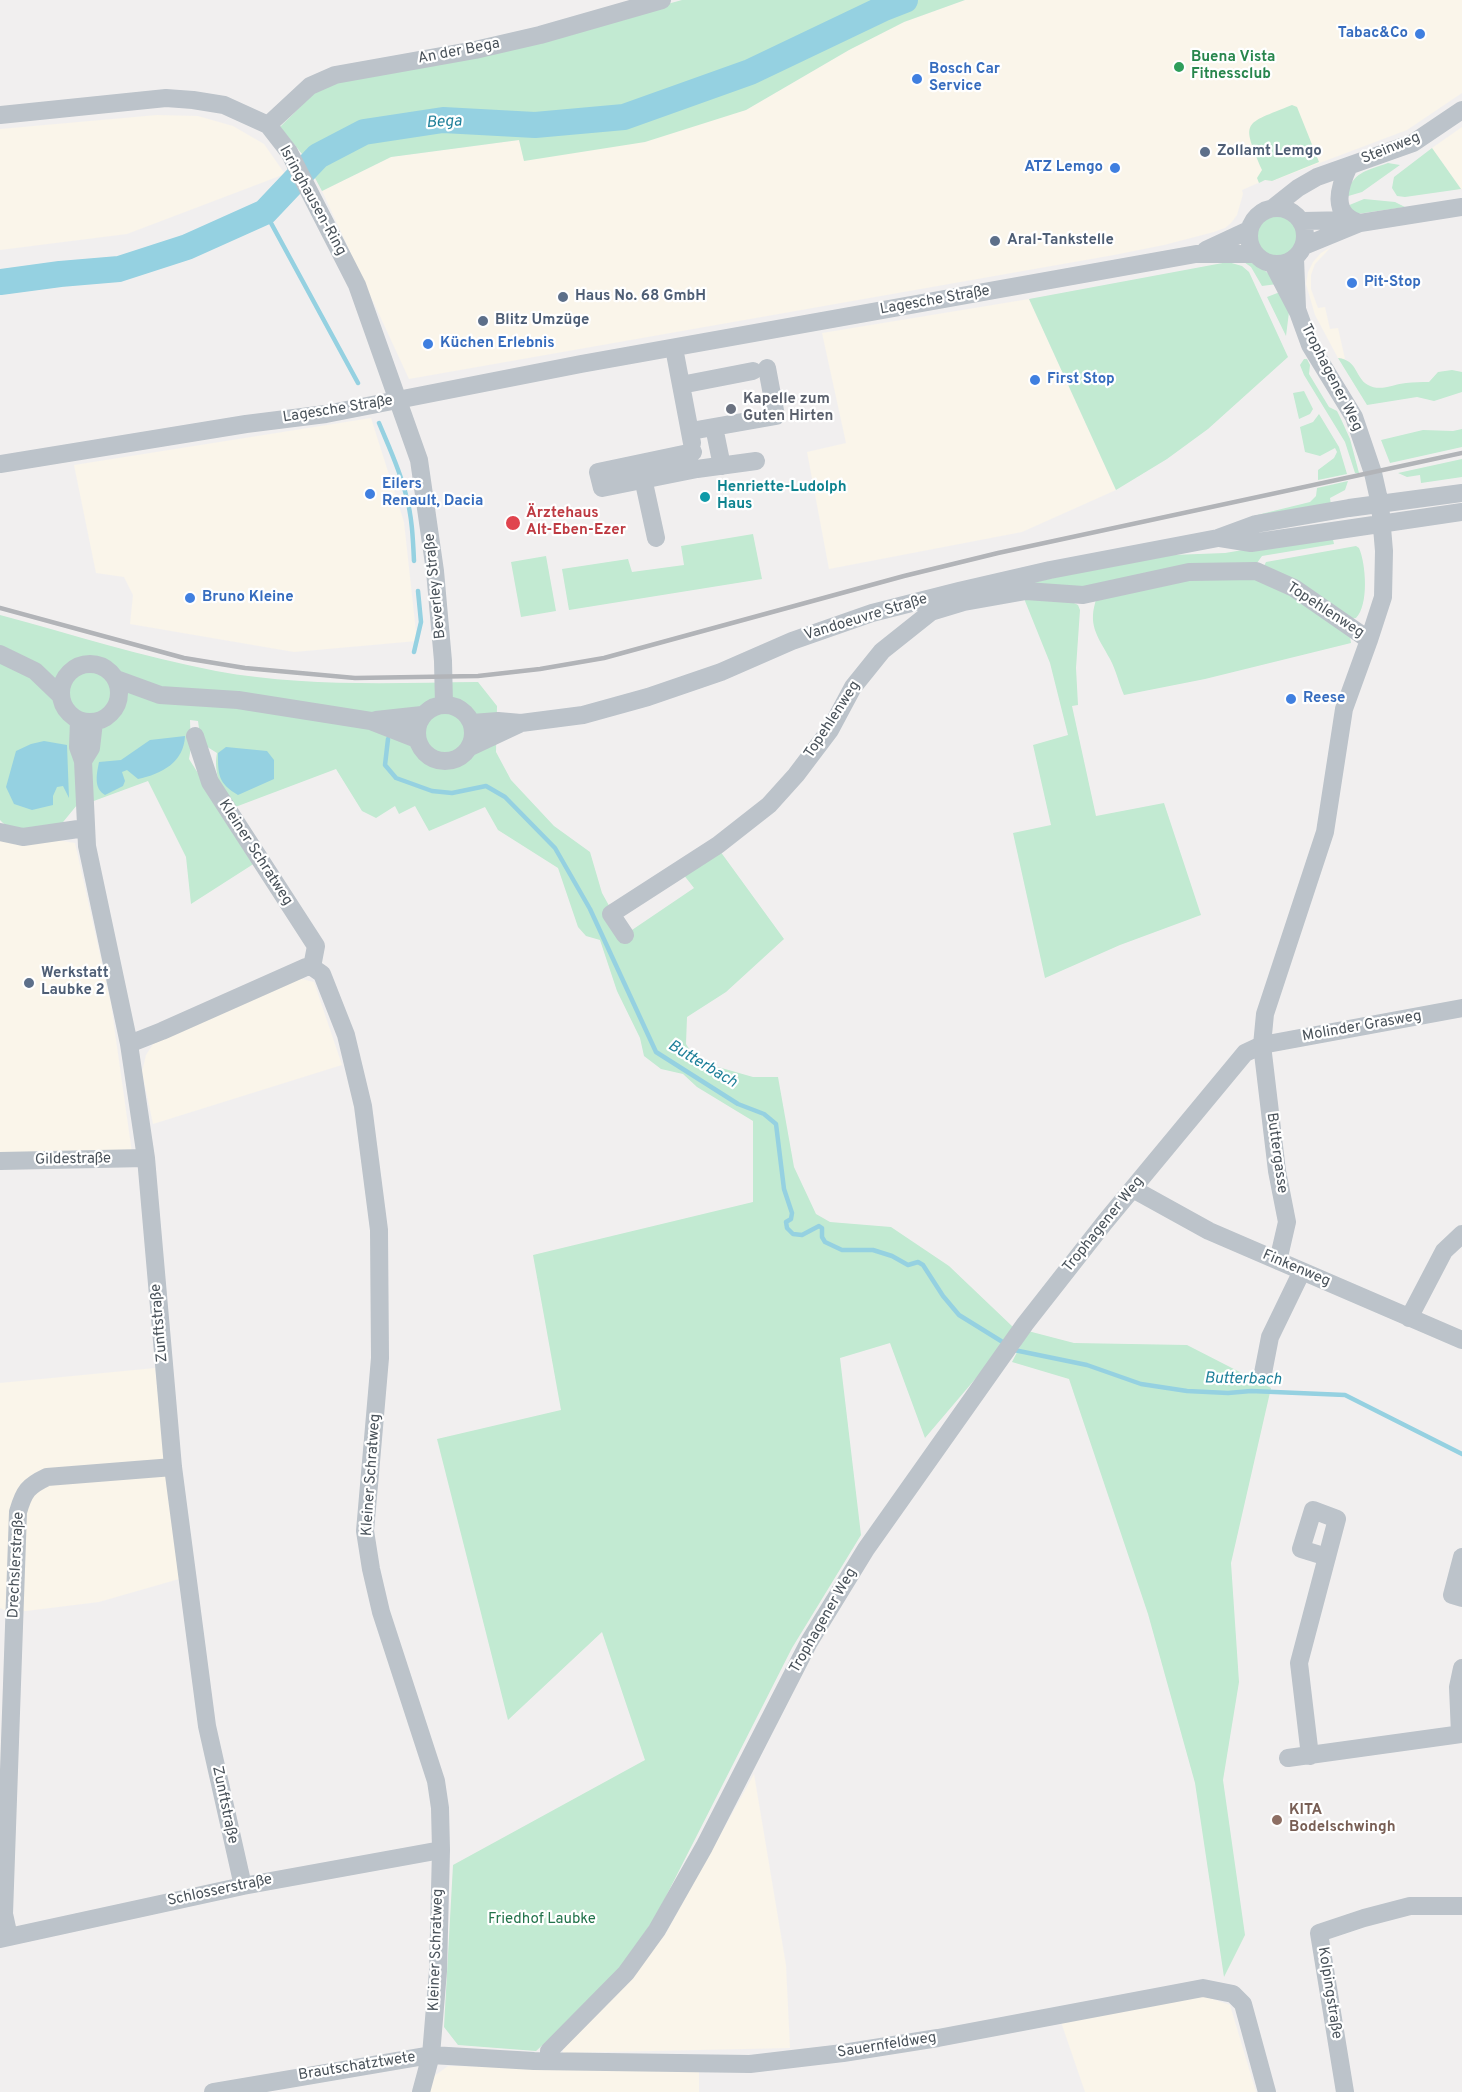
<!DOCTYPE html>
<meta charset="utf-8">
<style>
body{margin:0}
canvas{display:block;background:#f1efef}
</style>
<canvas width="1462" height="2092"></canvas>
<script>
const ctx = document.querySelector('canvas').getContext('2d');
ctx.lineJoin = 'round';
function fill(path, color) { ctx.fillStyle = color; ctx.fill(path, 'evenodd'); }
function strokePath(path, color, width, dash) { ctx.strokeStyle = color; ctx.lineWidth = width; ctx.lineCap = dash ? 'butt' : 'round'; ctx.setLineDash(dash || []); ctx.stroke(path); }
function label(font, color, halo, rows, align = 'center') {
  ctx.font = font + ' Overpass,sans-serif'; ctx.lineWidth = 4.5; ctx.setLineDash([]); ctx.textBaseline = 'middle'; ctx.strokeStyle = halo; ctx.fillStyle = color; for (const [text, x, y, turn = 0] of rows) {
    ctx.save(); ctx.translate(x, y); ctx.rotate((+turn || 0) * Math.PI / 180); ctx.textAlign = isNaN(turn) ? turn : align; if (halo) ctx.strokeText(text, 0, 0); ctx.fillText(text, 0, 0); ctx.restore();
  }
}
const commercial = new Path2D(`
 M965,0h497v93l-55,37 -135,51 -7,-1 -23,10 1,4 -6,21 -6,8 -6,5 -11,4 -50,13 -50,10 -705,124 -87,-188 69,-34 128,-17 5,20 222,-50 103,-60 55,-28z
 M157,115l41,1 35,10 31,18 21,30 -158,60 -127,16v-121z
 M1462,127v62h-1l-29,-41z
 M1331,247l-16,17 -4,11v14l7,19 7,-1 5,22 8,-1 7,31 -7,-1 -23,-43 -9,-31 2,-12 5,-10 8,-9z
 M1029,299l87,191 -94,42 -193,37 -22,-117 39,-9 -24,-110z
 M371,418l33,104 13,119 -123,11 -164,-28 3,-29 -9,-18 -28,-4 -22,-108z
 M0,840h57l18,3 36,161 23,163 -11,-3 -123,4z
 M298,978l16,4 28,83 -189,59 -11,-52 4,-17 7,-11z
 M155,1368l24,211 -80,23 -73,9 -22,-1 -4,-2v-225z
 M754,1774l32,191 4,83 -227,5v-11l81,-81 21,-26z
 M1204,1996l26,9 26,87h-171l-24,-70z
 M448,2066l251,4v22h-269l3,-15z`);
const green = new Path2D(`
 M682,0h283l-61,22 -55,28 -103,60 -101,32 -121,19 -5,-21 -128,17 -69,34 -20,-37 -22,-27 37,-37 22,-8 259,-59z
 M1292,105l5,2 22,55 -47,19 -7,-1 -6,3 -2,-5 5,-8c-21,-50 -19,-45 30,-65z
 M1432,148l29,41 -56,8 -8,-1 -5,-8 2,-11z
 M1388,163l12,2 -38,27 -17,5c8,-25 20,-26 43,-34z
 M1364,199l31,3 10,5 -48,7 -10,-8z
 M1256 235a21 21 0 1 1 42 0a21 21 0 1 1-42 0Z
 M1241,260c16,3 27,11 36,24l-15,2 -11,-19z
 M1228,262l14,4 7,6 39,85 -80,72 -41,30 -51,31 -87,-191z
 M1280,292l9,20 -3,24 -19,-39z
 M1338,358c20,2 17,20 30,27 12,7 26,-1 38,-2 7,-1 16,-1 23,-1l9,-10 14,-2 10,2v20l-28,9 -17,-4 -50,8z
 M1304,359h3l3,6 -1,9 20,33 8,4 4,8 9,20 9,34h-4l-10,-31 -41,-67 -4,-10z
 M1304,391l9,18 -3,5 -11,5 -6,-26z
 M1319,414l20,33 8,27 -29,6v-10l16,-12 3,-6 -2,-4 -15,8 -15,-4 -5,-25 13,-5z
 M1462,429v18l-72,16 -9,-23 42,-10 30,1z
 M1462,459v18l-41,6 -1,-8 -13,2 -9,-4z
 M1348,481l-3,9 -15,8 1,7 -78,11 57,-14 6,-6 1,-8z
 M753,534l9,45 -193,31 -7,-41 66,-10 4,13 52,-7 -3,-19z
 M1332,535l2,9 -72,12 -5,7 -173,24h-69l118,-28 39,-4 53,-2z
 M1356,546l3,2c7,16 10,57 -3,70l-6,1 -87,-51 3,-6z
 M546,556l10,55 -35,6 -10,-55z
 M1250,578l32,9 68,50 1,6 -146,36 -81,16c-5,-11 -8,-25 -14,-36 -13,-24 -23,-34 -13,-62l87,-18z
 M1023,596l25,5 24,1 6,3 2,5 -4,58 2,37 -6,1 24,110 68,-13 37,112 -81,30 -75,33 -32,-145 38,-8 -18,-80 35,-10 -18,-72z
 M0,615c71,19 143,42 216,56 87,16 174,12 262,11l19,24 -1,46 15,28 43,46 36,26 12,41 10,18 17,21 65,-44 -11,-14 37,-23 64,88 -58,53 -39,25 -1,27 11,17 56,16h25l16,90 22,47 14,8 61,5 58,39 64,61 -14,24 -74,87 -35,-95 -50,15 21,177 -69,113 -136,268 -34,50 -29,33 -57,52 -78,-6 -14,-18 9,-162 192,-105 -43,-128 -94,88 -71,-281 124,-29 -28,-155 220,-53v-81l-56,-34 -14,-13 -22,-5 -17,-13 -4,-18 -23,-47 -17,-51 -14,-4 -8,-9 -20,-59 -60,-38 -13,-23 -56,24 -14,-25 -16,8 -4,-8 -19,12 -14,-7 -26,-42 -106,40c-8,-19 -17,-36 -13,-56l-16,-10 -3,-22 -8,-1 1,27 -2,12 66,104 -64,41 -5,-47 -38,-76 -57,21 -14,3 -18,22c-17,1 -47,8 -59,-7z
 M1028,1331l46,12 113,2 84,43 -40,175 8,119 -16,98 22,155 -21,42 -29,-194 -47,-169 -79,-235 -57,-17z`);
const water = new Path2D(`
 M185,736c-1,26 -23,38 -47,43l-11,-9 -5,2 3,9 -2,5 -18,9c-12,-7 -8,-22 -6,-33l22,-2 29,-20z
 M44,741l23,4 2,53 -6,-12 -6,1 -4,9v9l-21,5 -18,-6 -8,-17 10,-36 15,-7z
 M226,747l41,4 7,9v19l-36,16c-20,-12 -20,-20 -20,-42z`);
const stream = new Path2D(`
 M265,212l93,171
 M379,423c10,24 21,47 27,72 6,21 7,44 8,66
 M414,652l7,-30 -3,-31
 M388,739l-3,26 11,13 36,13 20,2 34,-7 19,11 50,51 35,61 66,143 82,52 26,10 12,10 8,65 8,24 -1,6 -5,3 1,6 6,6 9,1 17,-9 3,2v9l3,5 17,8h31l19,6 16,9 10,-3 5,3 20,31 16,19 42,26
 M1014,1350l73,15 54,19 46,7 41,2 23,-2 94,4 117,59`);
const river = new Path2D(`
 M0,282l60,-8 59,-5 68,-22 78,-35 53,-56 46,-24 79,-12 92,5 89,-8 126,-45 132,-63 23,-9`);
const minor = new Path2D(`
 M0,115l166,-17 27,2 31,5 44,20 21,27 68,133 62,175 16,111 8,90 1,43
 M268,125l42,-39 25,-11 140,-25 65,-15 122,-35
 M1349,166c-10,21 -19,49 11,57
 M1274,207l24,-19 19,-11 96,-34 49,-33
 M1249 236a28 28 0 1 1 56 0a28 28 0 1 1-56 0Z
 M1303,221l48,-1
 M1304,246l56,-23 102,-16
 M1206,250l43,-20
 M1295,258l2,50
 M1273,264l25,48 12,33 44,72 19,56 7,31 4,47 -1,46 -14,43 -25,69 -19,123 -60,182 -3,31 15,126 10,51 -9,39
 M674,348l18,95
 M681,385l72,-14
 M714,427l8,39
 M691,431l85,-15 -9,-48
 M693,452l-95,20 4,16 95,-19 59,-8
 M0,464l246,-40 80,-10 255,-50 615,-110h59
 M641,469l15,69
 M1220,538l31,5 211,-31
 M0,654l35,17 25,24
 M61 693a29 29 0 1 1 58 0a29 29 0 1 1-58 0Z
 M116,679l44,16 78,5 133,21 46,18
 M417 733a28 28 0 1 1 56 0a28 28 0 1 1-56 0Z
 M79,720l-1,27 5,14 4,85 42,198 17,114 27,309 34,259 36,160
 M376,720l46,-5
 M472,723l26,-2 23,2 62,-8 65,-18 73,-25 71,-31 80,-28 87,-22 91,-21 168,-32 38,-14 93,-16 113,-15
 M195,736l15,46 106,164 -4,21
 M470,747l49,-23
 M83,761l8,-13 3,-26
 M0,832l23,5 62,-9
 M625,935l-14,-21 107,-69 51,-40 27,-30 34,-45 23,-43 29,-36 49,-39 33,-10 62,-11 57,4 106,-23 67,-1 38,17 75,52
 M129,1044l33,-13 144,-64h6l10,7 24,61 17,71 16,124 1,128 -15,173 6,38 10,43 55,169 4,27 1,42 -3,121 -7,84 -10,37
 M0,1161l146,-3
 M1133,1189l76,42 253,109
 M1409,1318l35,-67 18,-17
 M1263,1373l7,-36 32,-66
 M1462,1557l-10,38 10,3
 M1460,1734l-2,-47 4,-19
 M1310,1756l-11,-93 38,-144 -24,-9 -12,39 26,8
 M1288,1758l174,-24
 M9,1937l-5,-23 14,-402c6,-21 10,-26 29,-35l126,-10
 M0,1939l243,-53 198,-36
 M549,2061v-10l77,-78 31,-43 47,-83 105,-205 57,-93 159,-225 80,-102 140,-169 17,-8 200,-37
 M213,2092l218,-37 103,6 216,3 93,-11 95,-15 265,-50 30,6 10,10 24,88
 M1345,2092l-26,-159 45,-15 46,-12h52`);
const rail = new Path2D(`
 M0,608l184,50 61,10 110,10 123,-2 62,-7 64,-11 300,-82 94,-23 464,-100`);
const markers = [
 [1420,34,6,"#3f7fe0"],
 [1179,67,6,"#2e9e5b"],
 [917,79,6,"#3f7fe0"],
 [1205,152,6,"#5c6f8a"],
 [1115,168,6,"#3f7fe0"],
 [995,241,6,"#5c6f8a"],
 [1352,283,6,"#3f7fe0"],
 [563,297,6,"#5c6f8a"],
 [483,321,6,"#5c6f8a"],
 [428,344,6,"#3f7fe0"],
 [1035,380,6,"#3f7fe0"],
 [731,409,6,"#6b7280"],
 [370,494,6,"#3f7fe0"],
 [705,497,6,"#0f9aa8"],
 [513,523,8,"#e0444e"],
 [190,598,6,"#3f7fe0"],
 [1291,699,6,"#3f7fe0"],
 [29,983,6,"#5c6f8a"],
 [1277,1820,6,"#8d6e63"]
];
const shopNames = [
 ["Tabac&Co",1408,34,"right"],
 ["Bosch Car",929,70],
 ["Service",929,87],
 ["ATZ Lemgo",1103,168,"right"],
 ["Pit-Stop",1364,283],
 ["Küchen Erlebnis",440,344],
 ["First Stop",1047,380],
 ["Eilers",382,485],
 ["Renault, Dacia",382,502],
 ["Bruno Kleine",202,598],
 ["Reese",1303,699]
];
const streetNames = [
 ["An der Bega",459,52,-11],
 ["Steinweg",1391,149,-22],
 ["Isringhausen-Ring",312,201,61],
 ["Lagesche Straße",935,301,-10],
 ["Trophagener Weg",1331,378,63],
 ["Lagesche Straße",338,410,-9],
 ["Beverley Straße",436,586,-96],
 ["Topehlenweg",1325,611,33],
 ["Vandoeuvre Straße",866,618,-17],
 ["Topehlenweg",833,720,-57],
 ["Kleiner Schratweg",255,853,57],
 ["Molinder Grasweg",1362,1027,-10],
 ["Buttergasse",1276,1153,82],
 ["Gildestraße",73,1160,-1],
 ["Trophagener Weg",1104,1225,-51],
 ["Finkenweg",1296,1269,23],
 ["Zunftstraße",160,1323,-95],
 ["Kleiner Schratweg",372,1475,-86],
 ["Drechslerstraße",17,1565,-87],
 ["Trophagener Weg",824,1621,-60],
 ["Zunftstraße",224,1805,78],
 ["Schlosserstraße",220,1891,-12],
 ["Kleiner Schratweg",437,1950,-88],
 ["Kolpingstraße",1329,1993,81],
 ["Sauernfeldweg",887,2046,-9],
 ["Brautschatztwete",357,2067,-9]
];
const leisureNames = [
 ["Buena Vista",1191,58],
 ["Fitnessclub",1191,75]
];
const serviceNames = [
 ["Zollamt Lemgo",1217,152],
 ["Aral-Tankstelle",1007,241],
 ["Haus No. 68 GmbH",575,297],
 ["Blitz Umzüge",495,321],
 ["Werkstatt",41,974],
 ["Laubke 2",41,991]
];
const worshipNames = [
 ["Kapelle zum",743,400],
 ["Guten Hirten",743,417]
];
const cultureNames = [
 ["Henriette-Ludolph",717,488],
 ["Haus",717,505]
];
const healthNames = [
 ["Ärztehaus",526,514],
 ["Alt-Eben-Ezer",526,531]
];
const educationNames = [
 ["KITA",1289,1811],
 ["Bodelschwingh",1289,1828]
];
const parkNames = [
 ["Friedhof Laubke",542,1920]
];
const waterNames = [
 ["Bega",444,123,-3],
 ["Butterbach",702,1065,31],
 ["Butterbach",1243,1380,1]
];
fill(commercial, '#faf5ea');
fill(green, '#c2ead2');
fill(water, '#95d1e1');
strokePath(stream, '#95d1e1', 4.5);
strokePath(river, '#95d1e1', 26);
strokePath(minor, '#bcc3ca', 18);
strokePath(rail, '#b2b4b8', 4.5);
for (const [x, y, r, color] of markers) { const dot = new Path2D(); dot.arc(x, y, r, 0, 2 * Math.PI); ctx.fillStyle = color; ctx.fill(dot); strokePath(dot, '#fff', 2); }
label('bold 15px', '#366cbe', '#fff', shopNames, 'left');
label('15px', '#49525a', '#fff', streetNames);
label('bold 15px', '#27864d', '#fff', leisureNames, 'left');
label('bold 15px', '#4e5e75', '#fff', serviceNames, 'left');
label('bold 15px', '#5b616d', '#fff', worshipNames, 'left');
label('bold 15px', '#0d838f', '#fff', cultureNames, 'left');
label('bold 15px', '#be3a42', '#fff', healthNames, 'left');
label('bold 15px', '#785e54', '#fff', educationNames, 'left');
label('15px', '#22734b', '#fff', parkNames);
label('italic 16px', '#1d7f99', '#fff', waterNames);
</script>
